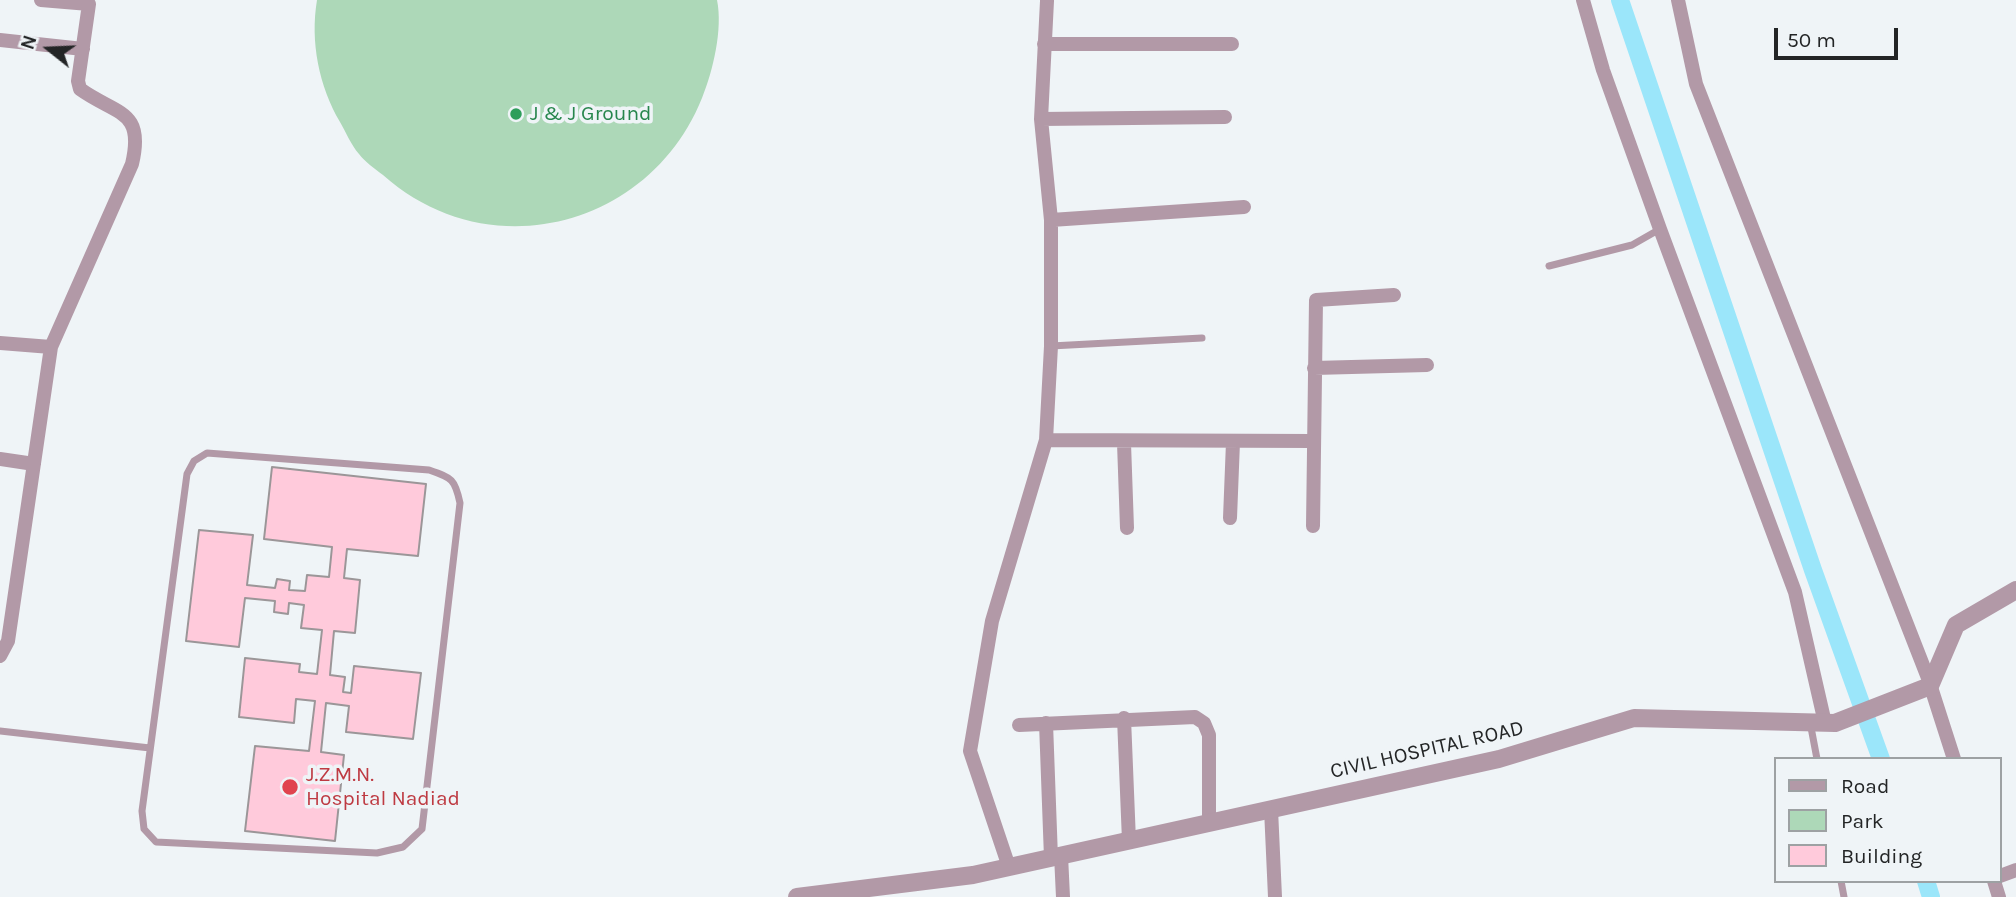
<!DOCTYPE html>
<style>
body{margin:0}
#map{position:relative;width:2016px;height:897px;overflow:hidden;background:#eff4f7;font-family:Karla,sans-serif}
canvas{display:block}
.legend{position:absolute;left:1774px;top:757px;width:228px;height:126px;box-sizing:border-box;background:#eff4f7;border:2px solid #9da1a3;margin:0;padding:9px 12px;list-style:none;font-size:21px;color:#232526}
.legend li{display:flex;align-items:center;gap:14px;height:35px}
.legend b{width:35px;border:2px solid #9da1a3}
.north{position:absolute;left:14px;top:14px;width:70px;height:70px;-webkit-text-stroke:5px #eff4f7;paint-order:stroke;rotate:288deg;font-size:19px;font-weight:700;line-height:28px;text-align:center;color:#232526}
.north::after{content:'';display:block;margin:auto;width:24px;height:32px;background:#232526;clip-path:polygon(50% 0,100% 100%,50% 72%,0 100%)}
.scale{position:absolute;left:1774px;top:28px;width:124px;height:32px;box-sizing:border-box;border:4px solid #232526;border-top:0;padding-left:9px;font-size:21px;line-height:24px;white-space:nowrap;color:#232526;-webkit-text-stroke:5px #eff4f7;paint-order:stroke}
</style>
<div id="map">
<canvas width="2016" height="897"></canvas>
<ul class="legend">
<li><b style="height:9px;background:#b299a7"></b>Road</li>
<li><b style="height:19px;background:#add8b8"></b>Park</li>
<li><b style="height:19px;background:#ffcadb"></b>Building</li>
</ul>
<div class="north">N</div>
<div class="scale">50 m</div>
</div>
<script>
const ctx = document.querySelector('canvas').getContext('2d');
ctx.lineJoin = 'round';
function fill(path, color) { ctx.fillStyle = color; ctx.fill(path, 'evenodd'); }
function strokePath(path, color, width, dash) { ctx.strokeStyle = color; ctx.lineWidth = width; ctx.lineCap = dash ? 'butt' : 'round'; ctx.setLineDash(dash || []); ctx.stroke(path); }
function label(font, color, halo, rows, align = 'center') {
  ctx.font = font + ' Karla,sans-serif'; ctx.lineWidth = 7; ctx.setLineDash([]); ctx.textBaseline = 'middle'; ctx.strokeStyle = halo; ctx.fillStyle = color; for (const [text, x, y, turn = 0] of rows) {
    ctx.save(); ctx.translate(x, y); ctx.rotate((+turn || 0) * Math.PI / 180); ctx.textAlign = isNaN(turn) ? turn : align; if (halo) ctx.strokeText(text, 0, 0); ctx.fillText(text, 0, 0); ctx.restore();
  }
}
const green = new Path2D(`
 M317,0h400c6,29 -4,71 -15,98 -52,130 -214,171 -319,77 -8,-6 -18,-13 -24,-21 -8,-9 -13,-22 -19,-32 -21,-36 -30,-80 -23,-122z`);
const canal = new Path2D(`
 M1620,0l193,570 68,189
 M1926,881l5,16`);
const building = new Path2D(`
 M272,467l154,17 -8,72 -71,-7 -3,29 16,2 -5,53 -21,-2 -4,44 15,2 -2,15 8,1 3,-27 67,7 -8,66 -67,-7 3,-26 -23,-3 -5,49 23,3 -9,86 -90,-10 10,-85 54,5 6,-50 -19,-2 -2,24 -55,-6 6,-59 55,6 -1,8 18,2 5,-44 -21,-2 3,-23 -15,-2 -1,11 -14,-2 1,-11 -30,-3 -6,49 -53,-6 13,-111 54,5 -6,50 28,3 2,-9 13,2 -1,9 16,1 2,-16 22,2 3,-30 -68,-8z`);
const service = new Path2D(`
 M1549,266l83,-21 28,-16
 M1051,346l151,-8
 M207,453l222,17c23,8 26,9 31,33l-38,326 -19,18 -26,6 -221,-11 -12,-13 -2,-18 45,-337 7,-13z
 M1810,722l7,37
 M0,731l150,17
 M1841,881l3,16`);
const minor = new Path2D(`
 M1583,0l20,70 57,159 135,363 30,131
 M1678,0l18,84 232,594 26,81
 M0,40l83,9
 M1044,44h188
 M1041,119l184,-2
 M1051,220l193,-13
 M0,343l51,4
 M1314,368l113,-3
 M1046,440l266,1
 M1124,443l3,85
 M0,459l34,5
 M1230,518l3,-76
 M1313,526l3,-226 78,-5
 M0,656l8,-15 43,-294 81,-183c13,-55 -16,-49 -52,-75l-2,-8 11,-77 -48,-4
 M1124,718l5,123
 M1046,723l5,135
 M1019,725l176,-8 9,6 5,12v88
 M1271,809l4,88
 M1061,855l2,42
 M1009,867l-39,-116 22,-130 54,-181 5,-94v-126l-10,-101 6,-118
 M2000,876l16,-6
 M1994,881l5,16`);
const tertiary = new Path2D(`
 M797,897l176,-22 526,-116 135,-41 201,5 95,-37 26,-61 60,-35`);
const markers = [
 [516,114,7,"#2e9e5b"],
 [290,787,9,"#e0444e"]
];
const leisureNames = [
 ["J & J Ground",530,114]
];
const streetNames = [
 ["CIVIL HOSPITAL ROAD",1427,750,-13]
];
const healthNames = [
 ["J.Z.M.N.",306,775],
 ["Hospital Nadiad",306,799]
];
fill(green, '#add8b8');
strokePath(canal, '#9be6fa', 18);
fill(building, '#ffcadb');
strokePath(building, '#9b9698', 2);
strokePath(service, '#b299a7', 7);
strokePath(minor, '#b299a7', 14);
strokePath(tertiary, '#b299a7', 18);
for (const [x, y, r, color] of markers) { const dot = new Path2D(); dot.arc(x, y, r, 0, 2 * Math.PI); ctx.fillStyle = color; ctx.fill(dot); strokePath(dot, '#eff4f7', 2.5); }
label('21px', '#27864d', '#eff4f7', leisureNames, 'left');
label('21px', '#232526', '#eff4f7', streetNames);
label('21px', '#be3a42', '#eff4f7', healthNames, 'left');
</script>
